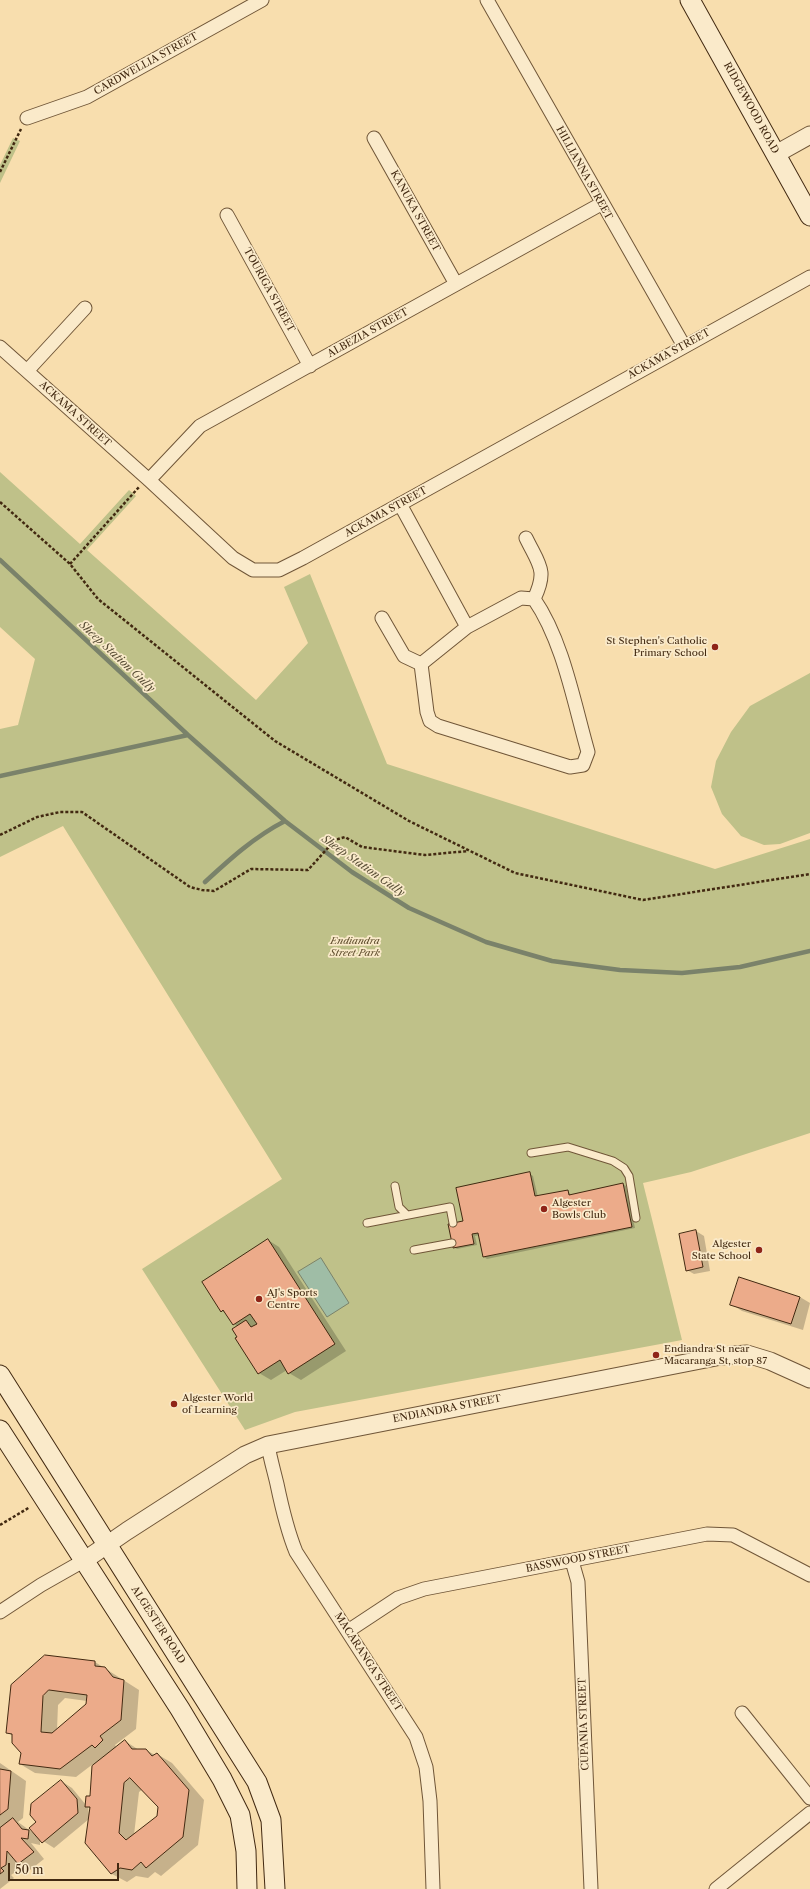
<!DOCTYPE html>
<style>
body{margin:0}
#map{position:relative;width:810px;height:1889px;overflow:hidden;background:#f8deae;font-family:"Libre Caslon Text",serif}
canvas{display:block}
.scale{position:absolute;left:8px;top:1863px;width:111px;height:18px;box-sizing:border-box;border:2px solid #422911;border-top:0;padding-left:5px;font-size:12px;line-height:14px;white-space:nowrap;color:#422911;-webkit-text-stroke:3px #faeaca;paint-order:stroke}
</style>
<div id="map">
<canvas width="810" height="1889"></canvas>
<div class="scale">50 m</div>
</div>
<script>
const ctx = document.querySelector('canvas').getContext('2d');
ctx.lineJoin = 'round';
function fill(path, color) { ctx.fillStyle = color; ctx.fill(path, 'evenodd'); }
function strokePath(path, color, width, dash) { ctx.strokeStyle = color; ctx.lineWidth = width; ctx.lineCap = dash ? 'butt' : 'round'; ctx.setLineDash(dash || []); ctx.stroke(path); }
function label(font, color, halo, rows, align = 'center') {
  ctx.font = font + ' "Libre Caslon Text",serif'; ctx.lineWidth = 3.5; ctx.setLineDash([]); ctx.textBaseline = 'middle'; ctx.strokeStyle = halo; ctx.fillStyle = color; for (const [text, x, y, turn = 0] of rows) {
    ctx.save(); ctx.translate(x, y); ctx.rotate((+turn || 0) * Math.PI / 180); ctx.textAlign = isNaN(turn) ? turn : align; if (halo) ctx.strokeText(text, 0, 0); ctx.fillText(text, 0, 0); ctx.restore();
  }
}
const green = new Path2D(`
 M13,138l7,3 -20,42v-18z
 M0,472l80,72 49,-54 7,6 -49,54 169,150 52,-57 -24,-56 26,-13 77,190 328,105 95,-30v294l-119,39 -48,11 39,157 -387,72 -50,18 -103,-161 140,-90 -219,-353 -63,31v-128l18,-4 17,-66 -35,-32z
 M810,673v160l-30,11 -16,1 -23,-9 -19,-22 -11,-27 5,-26 15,-29 19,-26z`);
const water = new Path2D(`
 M321,1258l28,45 -22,14 -29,-45z`);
const shadow = new Path2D(`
 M530,1174l3,2 5,21 30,-6 3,4 52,-11 3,2 9,42 -148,31 -3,-2 -4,-22 -5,1 2,9 -20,4 -3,-2 10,-25z
 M696,1231l8,5 6,35 -16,3 -7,-4z
 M268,1240l11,7 67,104 -45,29 -12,-7 -2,-3 -16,10 -12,-7 -22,-35 2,-1 -1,-10 -4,-3 -6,-10 -7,-3z
 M800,1297l10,6 -7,27 -61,-19 -11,-7z
 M95,1662l44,28 -3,39 -21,16 2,3 8,-7 14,9h7l9,5 2,-1 15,9 32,37 -6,45 -37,31 -6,-4 -7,6 -12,-2 -9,6 -15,-8 -26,-31 3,-24 -35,29 -14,-9v6l-9,-2 13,16 -14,11 -12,-7 -1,8 -6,4 3,3 -14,11v-126l26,18 -3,37 -5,4 18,13 1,-13 24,-41 11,7 14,17 5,-8 2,-33 -17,13 -41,-4 -15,-9 2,-12 -9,-16 -6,-4 5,-46zM65,1698l22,3v3l-30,26 1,-25zM143,1789l16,17 -1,10 -24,19 5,-43zM88,1807l2,2v6h-1z`);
const stream = new Path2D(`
 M0,560l188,175 97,86 67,51 57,36 77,34 66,19 68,9 62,3 58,-6 70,-16
 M0,776l188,-41
 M205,882c25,-23 49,-45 80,-61`);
const building = new Path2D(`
 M530,1172l5,24 33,-6 1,5 54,-12 9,44 -149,30 -5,-24 -6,1 2,10 -21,4 -5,-24 15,-3 -7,-33z
 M696,1230l7,37 -17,4 -7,-37z
 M268,1239l67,105 -47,30 -8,-14 -22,14 -23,-36 2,-1 -5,-8 14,-9 5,7 6,-3 -7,-10 -17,11 -10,-15 -2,2 -19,-30z
 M739,1277l61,20 -9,27 -61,-19z
 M45,1655l50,6v5l10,1 8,10 11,3 -3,40 -21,16 3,4 -8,8 -3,-3 -32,24 -41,-5 2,-11 -9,-10v-9l-6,-1 5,-48zM49,1690l38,5 -1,9 -34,29 -11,-1 2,-36z
 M125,1740l7,9h14l6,7 5,-3 32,37 -6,47 -37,31 -5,-6 -9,8 -12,-2 -9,6 -26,-31 5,-36h-5l1,-11h4l2,-30zM130,1778l28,29 -1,9 -31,24 -7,-7 5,-50z
 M0,1769l11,2 -3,38 -8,6z
 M61,1780l16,19 1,14 -36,30 -13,-15 7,-6 -6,-7 1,-11z
 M13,1818l9,11 7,1 -1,9 -7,-1 13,14 -16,12 -11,-13 -1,14 -5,3 3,3 -4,3v-46z`);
const path = new Path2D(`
 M0,172l21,-43
 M0,502l70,62 28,35 177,142 134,80 106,52 128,27 167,-26
 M70,564l69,-77
 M0,835l37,-18 23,-5h22l108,75 12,3 12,1 37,-22 57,1 27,-30 10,-3 17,10 63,8 43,-4
 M0,1525l30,-18`);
const service = new Path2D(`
 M531,1153l37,-6 45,14 11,7 5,8 7,42
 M395,1186l4,21 8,8
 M367,1223l83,-16 3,16
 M414,1250l38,-7`);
const minor = new Path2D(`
 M487,0l197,346
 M27,118l60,-21 175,-97
 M374,138l82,146
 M227,215l83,151
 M0,347l149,133 84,78 20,12h26l24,-12 507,-281
 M27,371l58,-63
 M149,480l51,-54 401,-222
 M400,504l67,123 -46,37 6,48 3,9 8,5 132,41 13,-2 5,-13c-14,-49 -25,-111 -54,-153l-13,-1 -54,29
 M526,538c13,27 22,32 8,61
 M382,618l22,38 17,8
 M268,1445c2,13 6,26 9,39 5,24 10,46 19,68l120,185 10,30 4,34 3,88
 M572,1561l6,21 13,307
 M0,1612l41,-27 44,-25
 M348,1631l50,-33 26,-9 283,-55 26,1 77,40
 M742,1713l68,85
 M716,1889l94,-76`);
const tertiary = new Path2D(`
 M776,154l34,-19
 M85,1560l42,-29 118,-76 23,-10 453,-89 26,-2 23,7 40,18`);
const secondary = new Path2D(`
 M690,0l120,216
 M0,1375l257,407 14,38 4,69
 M0,1430l180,279 42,70 18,36 6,36 1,38`);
const markers = [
 [715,647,4,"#8f2418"],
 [544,1209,4,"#8f2418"],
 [759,1250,4,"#8f2418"],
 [259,1299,4,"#8f2418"],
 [656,1355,4,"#8f2418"],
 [174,1404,4,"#8f2418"]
];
const streetNames = [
 ["CARDWELLIA STREET",146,64,-29],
 ["RIDGEWOOD ROAD",751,108,61],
 ["HILLIANNA STREET",584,173,61],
 ["KANUKA STREET",415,211,61],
 ["TOURIGA STREET",269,290,61],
 ["ALBEZIA STREET",368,333,-29],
 ["ACKAMA STREET",669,354,-29],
 ["ACKAMA STREET",75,414,42],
 ["ACKAMA STREET",386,512,-29],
 ["ENDIANDRA STREET",447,1409,-11],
 ["BASSWOOD STREET",578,1559,-11],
 ["ALGESTER ROAD",158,1625,57],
 ["MACARANGA STREET",368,1662,57],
 ["CUPANIA STREET",584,1724,-92]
];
const poiNames = [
 ["St Stephen's Catholic",707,641,"right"],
 ["Primary School",707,653,"right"],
 ["Algester",552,1203],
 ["Bowls Club",552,1215],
 ["Algester",751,1244,"right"],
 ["State School",751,1256,"right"],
 ["AJ's Sports",267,1293],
 ["Centre",267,1305],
 ["Endiandra St near",664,1349],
 ["Macaranga St, stop 87",664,1361],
 ["Algester World",182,1398],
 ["of Learning",182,1410]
];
const parkNames = [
 ["Endiandra",355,941],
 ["Street Park",355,953]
];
const waterNames = [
 ["Sheep Station Gully",117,657,43],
 ["Sheep Station Gully",363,866,35]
];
fill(green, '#bfc189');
fill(water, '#9fbda6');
strokePath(water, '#7a826a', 1);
fill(shadow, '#0003');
strokePath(stream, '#7a826a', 4.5);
fill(building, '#ecab8a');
strokePath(building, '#422911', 1);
strokePath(service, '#705638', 9);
strokePath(minor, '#705638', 15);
strokePath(tertiary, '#705638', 19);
strokePath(secondary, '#422911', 21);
strokePath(path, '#422911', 2.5, [3, 2]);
strokePath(service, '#faeaca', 7);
strokePath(minor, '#faeaca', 13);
strokePath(tertiary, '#faeaca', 17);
strokePath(secondary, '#faeaca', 19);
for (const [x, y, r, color] of markers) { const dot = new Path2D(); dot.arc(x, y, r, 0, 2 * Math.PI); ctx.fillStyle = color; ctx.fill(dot); strokePath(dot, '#faeaca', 1.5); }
label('10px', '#422911', '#faeaca', streetNames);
label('10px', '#422911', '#faeaca', poiNames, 'left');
label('italic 10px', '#614f2f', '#faeaca', parkNames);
label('italic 11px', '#594e36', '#faeaca', waterNames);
</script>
